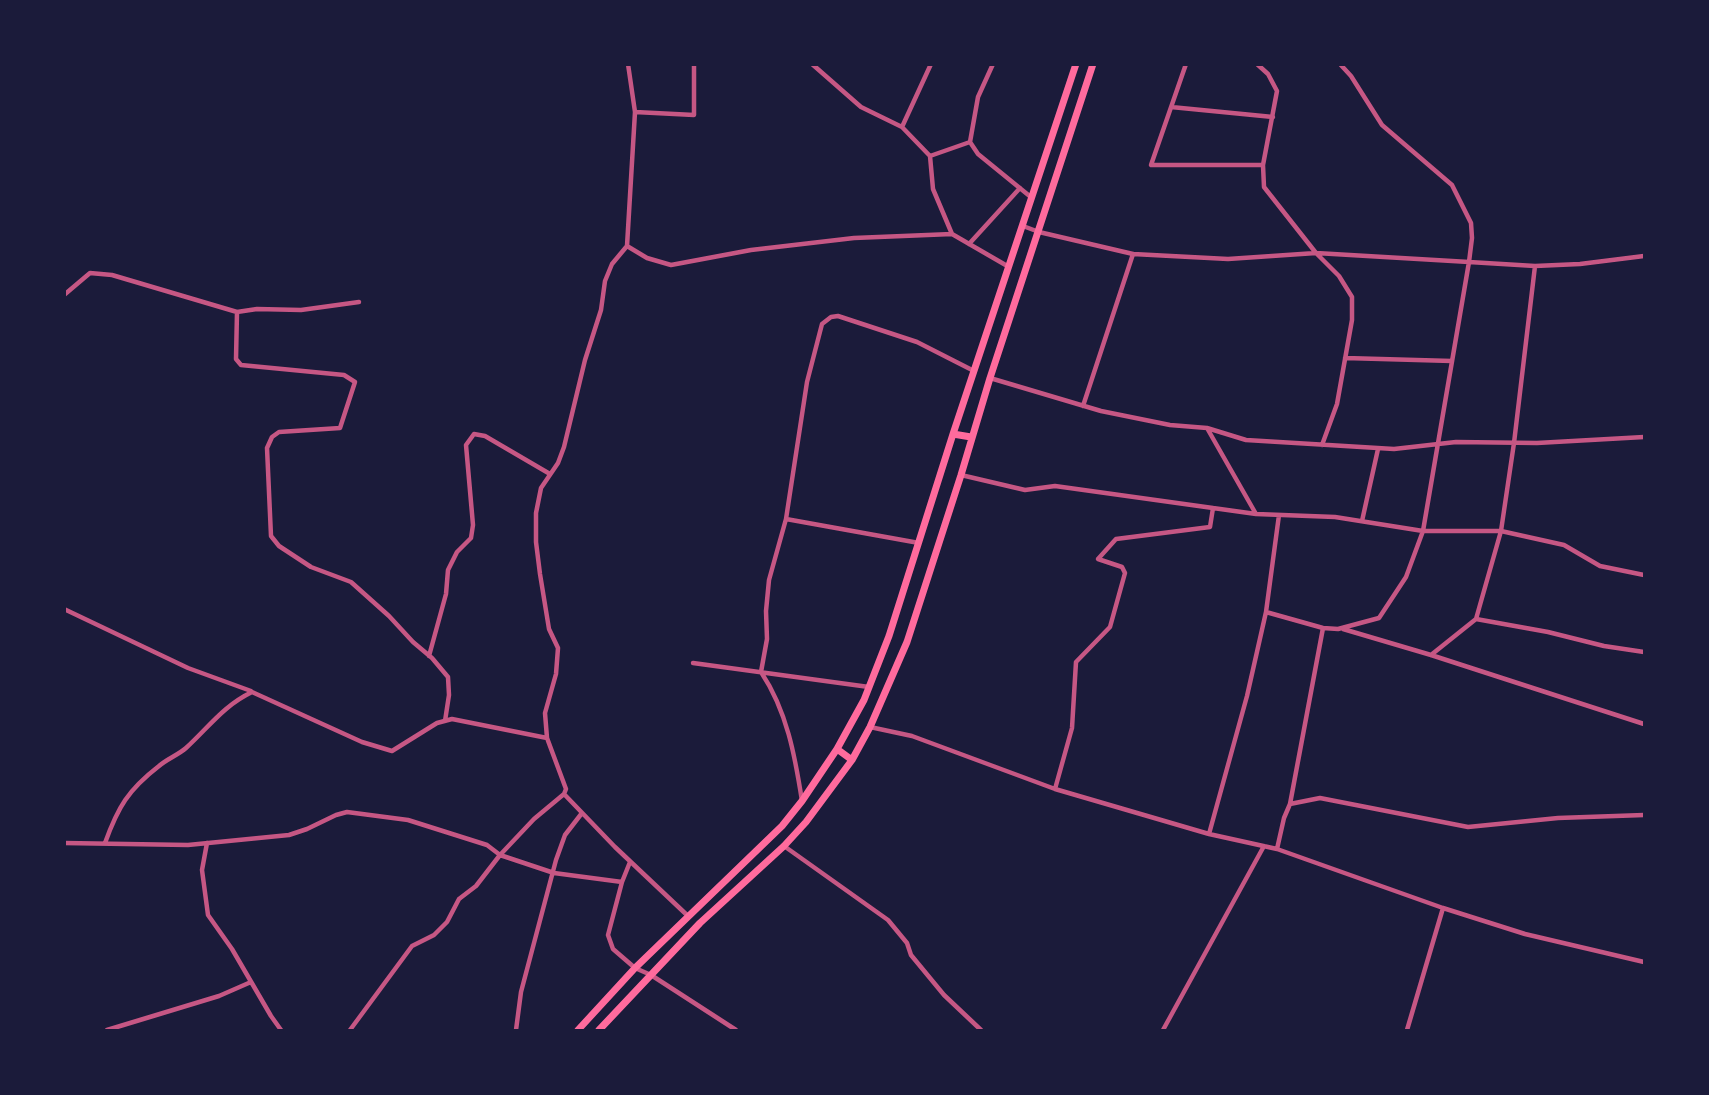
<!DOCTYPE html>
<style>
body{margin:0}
#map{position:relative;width:1709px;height:1095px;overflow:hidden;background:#1b1b3a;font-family:Barlow,sans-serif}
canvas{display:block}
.frame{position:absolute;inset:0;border:66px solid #1b1b3a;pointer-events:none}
</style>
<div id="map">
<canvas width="1709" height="1095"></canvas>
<div class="frame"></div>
</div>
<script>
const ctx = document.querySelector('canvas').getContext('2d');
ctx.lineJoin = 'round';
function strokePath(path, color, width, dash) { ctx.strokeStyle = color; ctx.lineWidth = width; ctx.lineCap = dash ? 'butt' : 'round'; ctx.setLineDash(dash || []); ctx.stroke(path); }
const minor = new Path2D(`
 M628,64l7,48 59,3v-51
 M812,64l49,43 41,20 28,29 3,33 19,45 57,33
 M993,64l-15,33 -8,45 8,12 54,44
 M1186,64l-35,101h112
 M1257,64l11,10 9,17 -14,74 1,22 52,66 23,23 13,21v23l-15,84 -15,41
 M1171,107l102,10
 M635,112l-8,134 20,12 24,7 80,-15 103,-12 98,-4
 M902,127l29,-63
 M930,156l40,-14
 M1023,226l16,6 94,22 95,5 88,-6 153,9 3,-24 -1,-15 -19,-38 -70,-60 -31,-49 -11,-12
 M969,244l51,-56
 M1535,266l-21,177 -13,88 63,14 36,21 44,9
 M64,295l26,-22 22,2 125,37 20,-3 44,1 58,-8
 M237,312l-1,47 5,6 103,10 11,7 -15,46 -61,4 -7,5 -5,11 4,88 8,10 32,21 40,15 38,34 24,26 19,16 16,19 1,18 -4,26
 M1345,358l107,3
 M990,378l111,33 69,14 37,3 39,12 148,9 62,-7 81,1 107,-6
 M1083,406l50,-152
 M1207,428l49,86 79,3 88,14 -17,46 -27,41 -41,11 -15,-1 -57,-16 -19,84 -38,138 68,15
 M961,475l64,15 30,-4 201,28
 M786,519l133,24
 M1362,521l16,-72
 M64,609l124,59 63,23
 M1266,612l13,-97
 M1476,619l25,-88h-78l46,-269 66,4 45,-2 64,-8
 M1343,629l88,26 213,69
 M1431,655l45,-36 72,13 56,14 40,6
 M429,656l17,-62 2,-24 9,-18 14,-14 2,-13 -7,-80 8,-11 11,2 65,38
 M693,663l176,24
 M870,727l42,9 143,53 17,-61 4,-66 34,-35 15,-54 -3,-6 -24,-8 18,-20 94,-12 3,-19
 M1055,789l154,45
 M564,794l51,53 73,69
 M802,801c-7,-45 -15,-90 -41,-129l6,-33 -1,-28 3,-31 17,-61 21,-137 15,-58 9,-7 7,-1 79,26 57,29
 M1290,804l33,-176
 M1644,815l-86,3 -90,9 -148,-29 -30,6 -6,14 -7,31 166,59 82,26 119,28
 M64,843l124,2 101,-10 18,-6 29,-14 11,-3 61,8 79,25 13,10 54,18 68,9
 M105,843c13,-36 23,-53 54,-77 8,-7 19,-11 27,-18 23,-21 37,-42 66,-56l110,50 30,9 45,-28 15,-4 95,19
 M207,843l-5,27 6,45 24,34 39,67 10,14
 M784,846l104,74 19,23 4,12 33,40 37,35
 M630,862l-8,20 -14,53 5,14 22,19 16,7 85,55
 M107,1030l112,-34 32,-14
 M350,1030l62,-84 22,-11 13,-13 12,-23 17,-13 24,-31 34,-36 30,-25 2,-5 -19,-51 -2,-25 11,-39 2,-26 -9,-19 -9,-55 -4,-32v-29l5,-25 17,-25 6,-16 21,-87 16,-50 4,-29 7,-17 15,-18
 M516,1030l5,-38 35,-132 9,-25 17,-22
 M1163,1030l101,-184
 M1407,1030l36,-122`);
const primary = new Path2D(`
 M953,434l18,3
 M837,749l15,11
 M578,1030l57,-62 147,-142 20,-25 35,-52 27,-49 25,-64 64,-202 123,-370
 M599,1030l101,-107 84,-77 22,-24 46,-62 18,-33 37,-85 54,-167 29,-97 103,-314`);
strokePath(minor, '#c65784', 4.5);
strokePath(primary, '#ff6b9d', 7);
</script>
